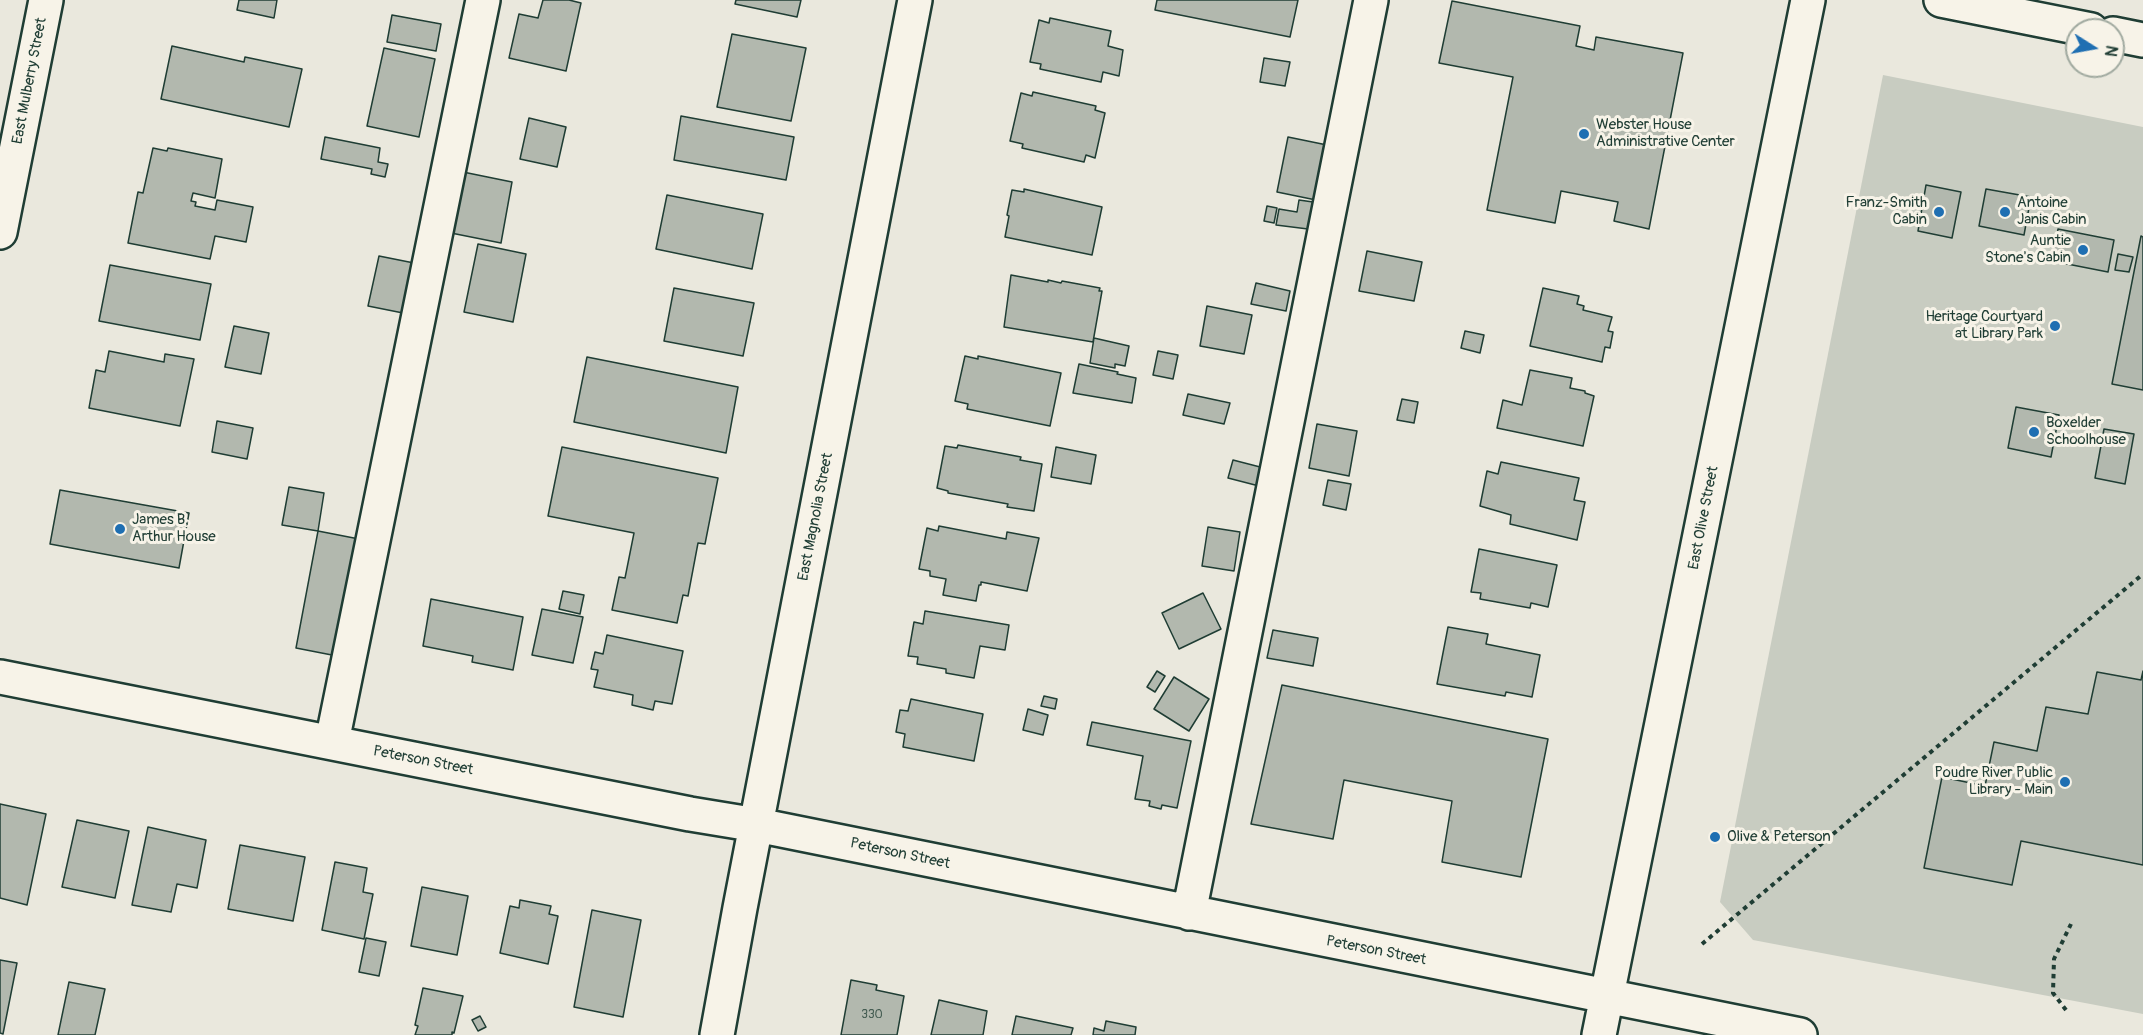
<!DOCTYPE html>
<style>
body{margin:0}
#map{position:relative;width:2143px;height:1035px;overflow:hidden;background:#eae8dd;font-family:Pangolin,sans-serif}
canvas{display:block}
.north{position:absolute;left:2065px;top:18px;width:60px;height:60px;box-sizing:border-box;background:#f7f3e8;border:2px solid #a1aaa0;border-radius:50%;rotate:101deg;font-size:16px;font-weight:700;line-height:24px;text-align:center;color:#1f3d34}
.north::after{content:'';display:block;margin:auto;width:21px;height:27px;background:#1f6fb2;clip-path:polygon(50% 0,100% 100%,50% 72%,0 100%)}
</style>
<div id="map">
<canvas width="2143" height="1035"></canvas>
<div class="north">N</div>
</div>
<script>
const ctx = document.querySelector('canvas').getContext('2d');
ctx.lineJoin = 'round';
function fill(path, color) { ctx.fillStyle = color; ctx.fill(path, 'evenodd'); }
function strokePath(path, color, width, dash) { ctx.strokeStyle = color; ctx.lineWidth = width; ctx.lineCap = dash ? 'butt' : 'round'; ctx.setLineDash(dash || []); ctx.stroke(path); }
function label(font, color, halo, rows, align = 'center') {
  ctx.font = font + ' Pangolin,sans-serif'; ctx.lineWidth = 6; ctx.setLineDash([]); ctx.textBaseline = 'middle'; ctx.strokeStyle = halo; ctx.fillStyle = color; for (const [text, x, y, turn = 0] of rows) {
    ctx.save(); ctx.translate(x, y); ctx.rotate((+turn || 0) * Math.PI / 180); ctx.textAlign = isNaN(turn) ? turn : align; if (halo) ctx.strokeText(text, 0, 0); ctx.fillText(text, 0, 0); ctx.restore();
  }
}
const green = new Path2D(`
 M1883,75l260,52v887l-390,-74 -33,-38z`);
const building = new Path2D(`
 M239,0h38l-3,18 -37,-8z
 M543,0h26l12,3 -15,68 -57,-13 10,-44 19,4z
 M736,0h65l-4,17 -62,-13z
 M1157,0h141l-8,37 -135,-27z
 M1452,1l128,25 -4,20 18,4 2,-13 87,16 -34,176 -35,-8 4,-19 -57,-11 -6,32 -68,-13 26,-133 -74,-14z
 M392,15l49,9 -5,27 -49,-9z
 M1050,18l61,13 -3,15 15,4 -4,26 -16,-4 -2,10 -61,-13 1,-5 -11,-2 9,-42 10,3z
 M732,34l74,14 -15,73 -74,-14z
 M172,46l72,16 1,-5 57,12 -13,58 -128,-28z
 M384,48l51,11 -16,78 -52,-11z
 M1264,58l26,4 -5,24 -25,-4z
 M1033,92l63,14 -1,4 10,3 -10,45 -9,-3 -2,7 -62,-14 1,-4 -13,-3 11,-48 11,3z
 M681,116l113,21 -8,43 -112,-20z
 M529,118l37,9 -9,40 -37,-8z
 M325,137l55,11 -2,14 10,2 -3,13 -14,-3 1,-5 -51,-10z
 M1288,137l39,8 -11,55 -39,-8z
 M153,148l14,3 1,-3 54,11 -7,39 -22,-5 -2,8 5,1 -1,4 20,4 2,-10 36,7 -7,35 -31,-6 -5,23 -82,-16 10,-51 5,1z
 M463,172l49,10 -11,61 -50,-10z
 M1926,185l35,7 -9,46 -34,-7z
 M1024,189l78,18 -10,48 -87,-18 4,-21 -2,-1 5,-25 12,2z
 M1986,189l45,8 -7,38 -45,-9z
 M667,195l96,19 -11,55 -96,-20z
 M1299,200l14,2 -5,27 -32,-4 3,-16 18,3z
 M1267,206l10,2 -3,15 -10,-2z
 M2058,229l56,11 -6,32 -56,-11z
 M2141,236l2,1v153l-31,-6z
 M478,244l48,10 -13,68 -49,-10z
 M1367,251l55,11 -8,39 -55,-10z
 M2118,254l15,3 -4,15 -14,-2z
 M379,256l40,8 -11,50 -40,-8z
 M110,265l101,19 -11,56 -101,-19z
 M1011,275l37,7v-2l13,3 1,-2 38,7 -1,3h3l-9,51 -89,-15z
 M1256,283l34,8 -4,20 -35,-7z
 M674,288l80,15 -11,53 -79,-15z
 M1543,288l36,8 -2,8 7,2 -1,4 29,7 -4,14 5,1 -3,16 -5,-1 -3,15 -72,-16z
 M1207,306l45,9 -8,39 -44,-8z
 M234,326l35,7 -8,41 -36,-7z
 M1465,331l19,4 -4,18 -19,-5z
 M1094,338l35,8 -4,20 -10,-2v4l-25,-5z
 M109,351l55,11 1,-8 29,5 -14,67 -91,-18 7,-38 9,2z
 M1158,351l20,4 -5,24 -20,-4z
 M965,356l13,3v-3l83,17 -11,53 -83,-17 1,-5 -13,-3z
 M587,357l151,30 -12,66 -152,-31z
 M1079,364l39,8 -1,2 19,4 -4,25 -59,-10z
 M1530,370l42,8 -2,10 15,3v2l9,3 -11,50 -86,-18 6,-28 19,5z
 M1188,394l42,9 -6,21 -41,-9z
 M1402,399l16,3 -4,21 -17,-3z
 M2016,407l43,8 -8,42 -43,-9z
 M217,421l36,7 -6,31 -35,-7z
 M1317,424l40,7 -8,45 -40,-8z
 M2104,429l30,5 -9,50 -30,-6z
 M958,445l63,12 -1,3 22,4 -8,47 -27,-4 1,-3 -60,-11v-2l-11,-3 8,-42 12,2z
 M562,447l156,31 -13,66 -7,-1 -10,53 -5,-1 -6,28 -65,-13 7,-33 6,1 9,-45 -86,-17z
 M1056,447l40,8 -5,29 -40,-7z
 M1233,460l31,8 -5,18 -31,-8z
 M1501,462l78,16 -5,22 11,2 -8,38 -67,-16 1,-9 -31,-9 7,-35 11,3z
 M1328,480l23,4 -5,26 -23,-5z
 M289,487l35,6 -6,38 -36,-6z
 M60,490l129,23 -10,55 -129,-24z
 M939,526l67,13 1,-7 32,6 -12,53 -46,-9v3h-2l-3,16 -33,-6 3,-16 -16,-3v-5l-11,-2 8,-41 11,3z
 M1208,527l32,5 -6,39 -32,-5z
 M318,531l41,8 -22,117 -41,-8z
 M1479,549l78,16 -9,42 -17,-4 -1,5 -50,-9 1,-6 -10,-1z
 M563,591l21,4 -4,19 -21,-5z
 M1203,593l18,36 -42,20 -17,-36z
 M431,599l92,18 -10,53 -41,-8 1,-6 -50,-10z
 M542,609l41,8 -10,46 -41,-8z
 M925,611l84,14 -4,25 -25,-4 -6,32 -28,-5v-4l-29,-5 1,-7 -10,-1 6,-34 9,2z
 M1448,627l40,7 -2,10 54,11 -8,42 -26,-5 -1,4 -68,-12z
 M1273,630l45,8 -5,28 -46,-8z
 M607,635l76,16 -11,53 -17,-3 -2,9 -21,-5 1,-10 -39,-8 4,-17 -7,-1 4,-17 8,2z
 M1157,671l8,5 -10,16 -8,-5z
 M2143,671v194l-122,-24 -9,44 -88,-17 18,-91 43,9 9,-44 43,9 9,-44 42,7 9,-42 44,8z
 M1174,677l35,22 -20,32 -35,-22z
 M1282,685l266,54 -27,138 -79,-15 10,-61 -108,-21 -11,59 -82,-15z
 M1044,696l13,3 -2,10 -14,-3z
 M911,699l72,15 -9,47 -71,-14 2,-13 -9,-2 4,-22 8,1z
 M1028,709l20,6 -5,20 -20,-5z
 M1092,722l99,19 -14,67 -15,-3 -1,4 -12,-3 1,-5 -15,-2 8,-43 -56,-11z
 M0,804l46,10 -19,91 -27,-7z
 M77,820l52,11 -14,67 -53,-11z
 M148,827l58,13 -9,48 -20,-4 -6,28 -39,-7z
 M240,845l65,12 -12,64 -65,-12z
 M335,862l32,6 -4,24 10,2 -9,45 -42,-9z
 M422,887l46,9 -11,59 -46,-9z
 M520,900l31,6 -2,8 9,2 -10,48 -48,-11 10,-47 9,2z
 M592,910l49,10 -18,97 -49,-10z
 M366,938l20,4 -7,34 -20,-4z
 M0,960l17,3 -14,71 -3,-1z
 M851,980l26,5 -1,5 28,6 -7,39h-56z
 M69,982l36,7 -10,46h-37z
 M423,988l40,8 -9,37 -2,-1v3h-37l3,-9 -3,-1z
 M939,1000l48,11 -4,24h-52z
 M480,1016l6,11 -8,4 -6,-11z
 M1016,1016l57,12 -2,7h-59z
 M1106,1021l30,6 -1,8h-42l1,-7 10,3z`);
const path = new Path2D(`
 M1702,944l441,-370
 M2066,1010l-13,-17 1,-34 17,-35`);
const minor = new Path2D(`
 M1941,0l150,30
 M2113,34l30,6
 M0,677l690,137 67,11 1043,210
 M332,742l151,-742
 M1189,913l182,-913
 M717,1035l23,-127 175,-908
 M1599,1035l209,-1035`);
const highway = new Path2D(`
 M0,232l46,-232`);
const markers = [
 [1584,134,6,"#1f6fb2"],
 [1939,212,6,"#1f6fb2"],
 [2005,212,6,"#1f6fb2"],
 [2083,250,6,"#1f6fb2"],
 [2055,326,6,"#1f6fb2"],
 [2034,432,6,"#1f6fb2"],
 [120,529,6,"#1f6fb2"],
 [2065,782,6,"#1f6fb2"],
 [1715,837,6,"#1f6fb2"]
];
const numberNames = [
 ["330",872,1015]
];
const streetNames = [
 ["East Mulberry Street",30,81,-79],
 ["East Magnolia Street",816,517,-79],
 ["East Olive Street",1704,518,-79],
 ["Peterson Street",423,761,11],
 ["Peterson Street",900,854,12],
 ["Peterson Street",1376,951,11]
];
const poiNames = [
 ["Webster House",1596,125],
 ["Administrative Center",1596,142],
 ["Franz-Smith",1927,203,"right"],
 ["Cabin",1927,220,"right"],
 ["Antoine",2017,203],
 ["Janis Cabin",2017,220],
 ["Auntie",2071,241,"right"],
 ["Stone's Cabin",2071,258,"right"],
 ["Heritage Courtyard",2043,317,"right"],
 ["at Library Park",2043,334,"right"],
 ["Boxelder",2046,423],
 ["Schoolhouse",2046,440],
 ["James B.",132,520],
 ["Arthur House",132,537],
 ["Poudre River Public",2053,773,"right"],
 ["Library - Main",2053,790,"right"],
 ["Olive & Peterson",1727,837]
];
fill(green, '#c8ccc1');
fill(building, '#b2b8ae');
strokePath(building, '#1f3d34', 1.5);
strokePath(minor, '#1f3d34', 38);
strokePath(highway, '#1f3d34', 38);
strokePath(path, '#1f3d34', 4, [4.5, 4.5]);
strokePath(minor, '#f7f3e8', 33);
strokePath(highway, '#f7f3e8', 33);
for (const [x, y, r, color] of markers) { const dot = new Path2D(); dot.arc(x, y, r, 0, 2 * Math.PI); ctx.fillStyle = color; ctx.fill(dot); strokePath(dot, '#f7f3e8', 2); }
label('12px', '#445c52', null, numberNames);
label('15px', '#1f3d34', '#f7f3e8', streetNames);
label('15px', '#1f3d34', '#f7f3e8', poiNames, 'left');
</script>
